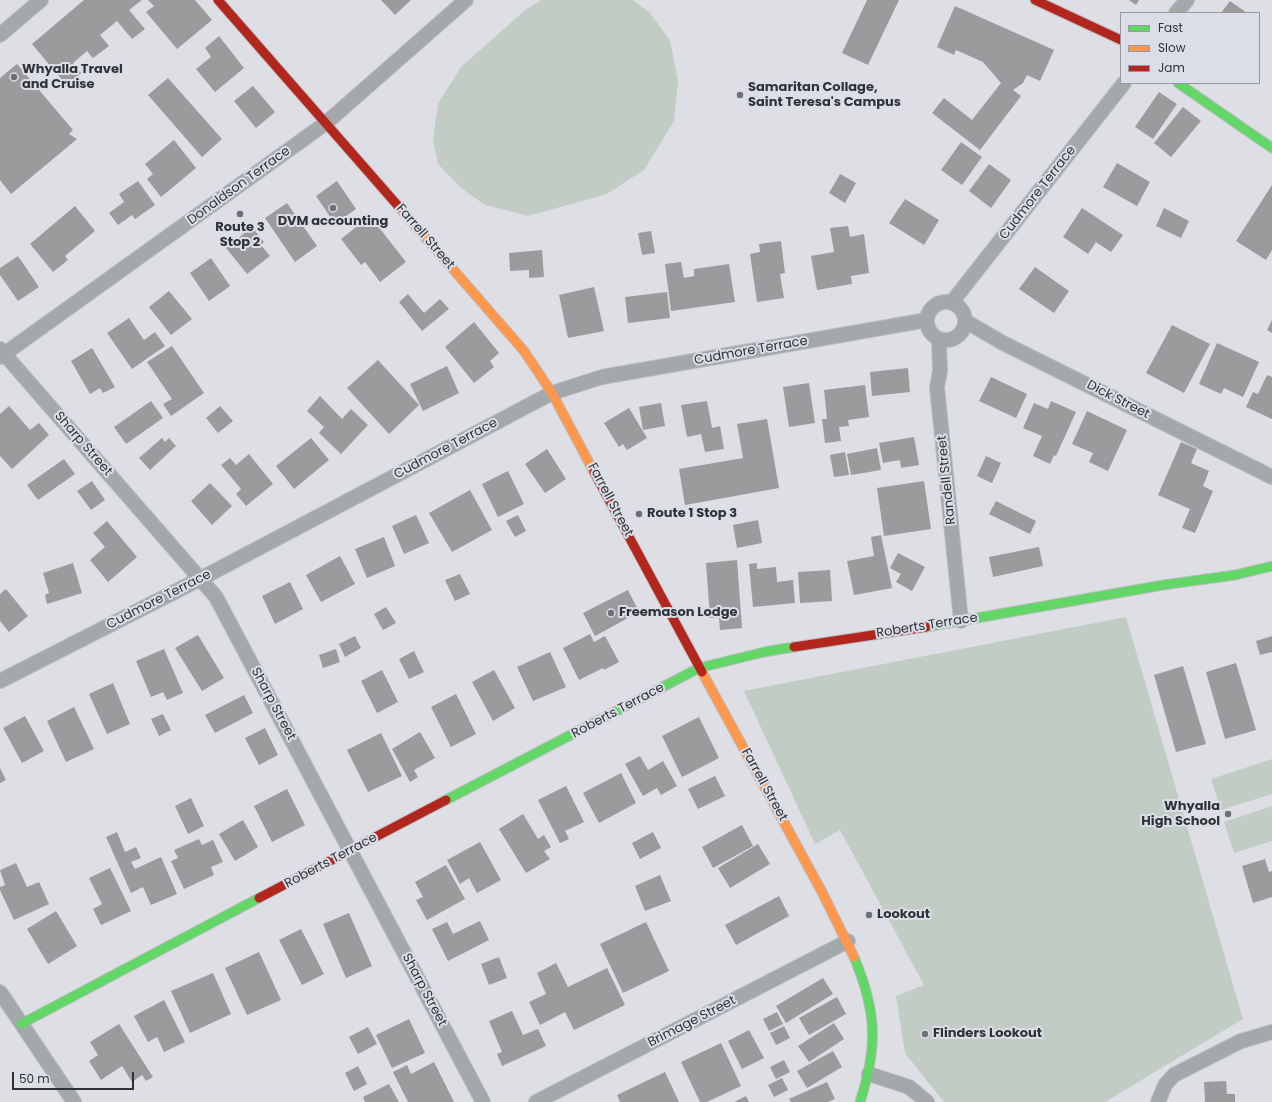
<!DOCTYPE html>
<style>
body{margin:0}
#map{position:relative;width:1272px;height:1102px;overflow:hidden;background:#dedfe5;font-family:Poppins,sans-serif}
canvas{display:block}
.legend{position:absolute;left:1120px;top:12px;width:140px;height:72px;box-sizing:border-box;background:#dbdee8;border:1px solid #9799a1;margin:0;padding:5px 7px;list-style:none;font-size:12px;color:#313236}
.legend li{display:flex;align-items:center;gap:8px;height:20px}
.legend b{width:20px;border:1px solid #9799a1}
.scale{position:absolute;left:12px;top:1072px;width:122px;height:18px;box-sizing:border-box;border:2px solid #313236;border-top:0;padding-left:5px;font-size:12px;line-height:14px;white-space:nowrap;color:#313236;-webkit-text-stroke:3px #dbdee8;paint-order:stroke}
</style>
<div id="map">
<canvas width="1272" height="1102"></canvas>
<ul class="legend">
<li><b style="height:5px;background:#63d668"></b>Fast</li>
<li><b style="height:5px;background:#ff974d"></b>Slow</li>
<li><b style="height:5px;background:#b3261e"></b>Jam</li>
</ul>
<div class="scale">50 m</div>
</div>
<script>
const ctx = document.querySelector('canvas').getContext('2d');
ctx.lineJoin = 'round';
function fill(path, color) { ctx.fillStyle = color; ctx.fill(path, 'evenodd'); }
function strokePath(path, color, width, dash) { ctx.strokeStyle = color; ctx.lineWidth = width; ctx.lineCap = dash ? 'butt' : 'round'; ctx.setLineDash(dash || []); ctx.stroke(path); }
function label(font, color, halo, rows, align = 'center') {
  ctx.font = font + ' Poppins,sans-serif'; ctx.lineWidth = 4; ctx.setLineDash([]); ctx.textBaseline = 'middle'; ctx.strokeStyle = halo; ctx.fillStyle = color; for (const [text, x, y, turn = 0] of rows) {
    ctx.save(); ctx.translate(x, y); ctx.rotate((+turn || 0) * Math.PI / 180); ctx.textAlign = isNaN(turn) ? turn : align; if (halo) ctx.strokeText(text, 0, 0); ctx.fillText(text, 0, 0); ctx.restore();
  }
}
const green = new Path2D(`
 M541,0h92l16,12 21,28 8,41 -4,40 -30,49 -37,24 -79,22 -43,-11 -24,-17 -23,-24 -5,-25 5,-35 23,-37 63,-56z
 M1126,617l117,402 -138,83h-161l-39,-49 -9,-57 28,-11 -84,-155 -25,14 -71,-153z
 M1272,759v35l-51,16 -10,-31z
 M1272,806v35l-38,12 -10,-31z`);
const building = new Path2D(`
 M84,0h58l-13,10 16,19 -13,10 -15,-18 -17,14 9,11 -16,12 -6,-7 -14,12 8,10 -14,13 -35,-42z
 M148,0h47l17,20 -35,29 -31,-37 8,-6z
 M381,0h30l-16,15z
 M867,0h32l-31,65 -26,-12z
 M1129,0h10l-3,5z
 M1230,1l17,12h-26z
 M955,6l99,44 -14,31 -13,-6 -4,8 -10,7 8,6 -41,54 -48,-37 12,-15 28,22 29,-37 -18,-21 -27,-12 -2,5 -17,-8z
 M219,36l25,32 -29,24 -19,-23 15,-12 -6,-9z
 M17,64l56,66 -4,4 8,5 -66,55 -11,-14v-102z
 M168,78l54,61 -20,18 -54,-62z
 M253,86l22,26 -19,16 -22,-27z
 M1159,92l18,12 -24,35 -18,-12z
 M1183,107l18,14 -30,36 -17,-14z
 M174,140l22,28 -35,29 -14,-18 6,-5 -8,-10z
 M961,142l21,15 -20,28 -21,-15z
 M1117,163l33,19 -13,24 -34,-19z
 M989,164l22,16 -20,28 -22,-17z
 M840,174l16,9 -11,20 -16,-10z
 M138,181l17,24 -20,14 -3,-4 -14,10 -9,-12 15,-11 -5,-8z
 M337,181l19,28 -21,15 -19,-28z
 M1272,185v65l-6,10 -30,-19z
 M905,199l34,21 -15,25 -35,-22z
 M287,203l30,43 -22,16 -30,-44z
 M75,206l20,25 -30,25 3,4 -15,12 -23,-28z
 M1082,208l41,27 -12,17 -15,-10 -8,12 -25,-17z
 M1164,208l25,13 -8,17 -25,-12z
 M370,216l36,46 -26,20 -15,-20 -4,3 -20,-26z
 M848,226l2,11 14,-3 5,39 -18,3 1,8 -35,6 -6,-34 23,-4 -4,-24z
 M252,227l12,15 -3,3 9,11 -23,18 -21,-26z
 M651,231l4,22 -13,2 -4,-22z
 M781,241l4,32 -5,1 4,24 -27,4 -7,-48 10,-2 -1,-8z
 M542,250l2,27 -15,1v-8l-19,1 -1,-18z
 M18,256l21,31 -21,14 -18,-26v-7z
 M211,258l19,28 -21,15 -19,-28z
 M681,262l3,16 10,-2v-7l35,-5 6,38 -64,9 -6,-47z
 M1035,267l34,24 -15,22 -35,-24z
 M594,287l10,44 -36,7 -9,-43z
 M169,291l23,28 -21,16 -22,-28z
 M667,292l3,26 -42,5 -3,-26z
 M408,294l16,19 16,-14 9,10 -27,22 -23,-29z
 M129,318l15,22 11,-8 10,14 -33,23 -25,-36z
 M1272,320v13l-5,-3z
 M474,322l25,31 -9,8 4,6 -20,16 -29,-36z
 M1172,325l38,19 -26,49 -38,-20z
 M1217,343l42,19 -16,35 -19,-9 -3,6 -22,-10z
 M172,346l32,47 -33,23 -8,-12 9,-5 -25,-37z
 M92,348l23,39 -12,6 -3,-5 -10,6 -19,-33z
 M378,360l41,45 -30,29 -42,-46z
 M447,366l12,27 -36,18 -13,-27z
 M908,368l2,24 -38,4 -2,-24z
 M1267,375l5,2v42l-26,-12 7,-15 5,2z
 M991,377l36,17 -11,24 -37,-17z
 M809,383l6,40 -26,4 -6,-40z
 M865,385l4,32 -21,3 1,6 -10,1 2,14 -16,2 -3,-24h5l-3,-29z
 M320,396l22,23 9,-10 17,16 -27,29 -22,-21 5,-6 -17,-16z
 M151,401l12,17 -37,26 -12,-17z
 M707,401l5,27 8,-2 4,23 -19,3 -4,-18 -14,3 -6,-32z
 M1051,401l25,11 -20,44 -2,-1 -4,9 -17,-8 9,-20 -19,-8 11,-25 14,6z
 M661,403l4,23 -22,4 -4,-23z
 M9,406l21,24 9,-7 10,12 -37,34 -12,-13v-42z
 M220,406l13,15 -15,12 -12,-15z
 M629,408l18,30 -20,12 -4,-6 -4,3 -15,-24z
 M1087,411l40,19 -19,41 -19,-9 4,-9 -21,-9z
 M767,419l12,69 -94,17 -6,-36 64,-11 -6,-34z
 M914,437l5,28 -18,3 -1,-8 -17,3 -4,-20z
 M162,438l3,4 4,-4 7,8 -26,24 -11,-12z
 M311,438l18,22 -35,29 -18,-23z
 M1181,442l16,7 -6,14 18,8 -6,15 10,5 -18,42 -13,-5 8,-19 -32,-14z
 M877,448l4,22 -30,5 -4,-21z
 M547,449l19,30 -21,14 -20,-29z
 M845,452l4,23 -15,2 -4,-22z
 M249,454l24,30 -27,22 -10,-12 5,-5 -20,-24 9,-7 6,7z
 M986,456l15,7 -9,20 -15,-7z
 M64,459l11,15 -37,26 -11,-15z
 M508,471l16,33 -26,13 -16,-33z
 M92,481l13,19 -14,10 -14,-19z
 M924,481l7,48 -47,7 -7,-48z
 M210,483l22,23 -20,19 -21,-24z
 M470,490l22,40 -40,22 -23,-39z
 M996,501l40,20 -6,13 -41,-20z
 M416,515l13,28 -25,11 -12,-28z
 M518,515l8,16 -11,6 -9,-16z
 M758,520l4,23 -25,5 -4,-23z
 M107,521l30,36 -29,25 -18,-22 15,-13 -12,-14z
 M881,535l11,53 -38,7 -7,-34 27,-5 -3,-19z
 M384,537l11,29 -28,12 -12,-29z
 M1039,547l4,19 -50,11 -4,-20z
 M898,553l27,14 -13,24 -16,-9 5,-8 -11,-6z
 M340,556l15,28 -34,18 -15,-27z
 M737,560l5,68 -22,2 -1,-12h-9l-4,-55z
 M73,563l9,30 -35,11 -2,-9 4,-2 -6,-20z
 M757,563v6l19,-2 1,15 16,-2 2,23 -42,4 -4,-43z
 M830,570l2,31 -32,2 -2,-31z
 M460,574l10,20 -15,7 -10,-21z
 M290,582l13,27 -28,15 -13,-28z
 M6,589l22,27 -19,16 -9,-11v-27z
 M628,590l11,22 -44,24 -12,-23z
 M386,607l10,16 -13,7 -9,-16z
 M590,634l4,8 11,-6 14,26 -15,8 -1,-2 -24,12 -16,-32z
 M198,635l26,43 -22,13 -27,-43z
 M355,636l6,12 -16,9 -6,-13z
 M1272,636v16l-12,3 -4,-14z
 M164,649l19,44 -16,7 -4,-8 -12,5 -15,-36z
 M336,649l4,13 -17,6 -4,-13z
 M414,651l10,21 -15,7 -10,-20z
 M550,652l16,35 -33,14 -16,-34z
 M1236,663l20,67 -31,9 -19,-67z
 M1183,666l23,78 -30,8 -22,-77z
 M382,670l16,32 -21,11 -16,-32z
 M494,670l21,38 -22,13 -21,-39z
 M113,683l17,41 -23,10 -18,-40z
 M456,694l20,40 -25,13 -20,-40z
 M244,695l9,18 -38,20 -10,-18z
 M74,707l20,42 -28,13 -19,-41z
 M163,714l8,16 -12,6 -8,-17z
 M25,716l19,35 -22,12 -19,-35z
 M699,717l20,41 -37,19 -20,-41z
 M265,728l13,27 -19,10 -14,-27z
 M420,732l15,26 -21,12 4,7 -8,5 -18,-33z
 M381,733l21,43 -34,16 -21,-42z
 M640,756l8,14 15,-9 14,25 -16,9 -4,-7 -14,8 -18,-32z
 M0,768l6,12 -6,3z
 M621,773l15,30 -37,20 -16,-30z
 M715,776l10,20 -27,13 -10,-20z
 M566,786l18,36 -19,9 4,8 -9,4 -22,-43z
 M287,789l18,36 -33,17 -18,-36z
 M191,798l13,28 -16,8 -13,-28z
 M523,814l15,25 6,-4 7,12 -7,4 6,8 -24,14 -27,-44z
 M243,820l15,27 -23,14 -16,-27z
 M742,825l11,21 -40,22 -11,-21z
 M117,832l8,20 11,-5 5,11 -10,4 4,7 26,-12 16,37 -26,11 -8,-18 -12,6 -25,-56z
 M653,832l8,16 -21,11 -8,-16z
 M199,839l3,6 11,-5 10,22 -12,5 3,8 -30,14 -13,-28 7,-3 -4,-8z
 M480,842l21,38 -24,13 -8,-15 -9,6 -13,-24z
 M758,844l12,20 -40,24 -12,-20z
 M1265,859l4,13 3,-1v26l-19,6 -11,-37z
 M16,863l11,24 12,-5 10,22 -35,16 -14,-30v-3l5,-2 -5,-15z
 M446,865l19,34 -38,21 -11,-20 7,-3 -8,-15z
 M110,868l21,43 -30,14 -8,-16 9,-5 -13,-26z
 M660,875l11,26 -26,10 -10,-25z
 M779,896l10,20 -53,29 -11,-20z
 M56,911l21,35 -29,18 -21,-35z
 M349,913l23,53 -26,12 -23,-54z
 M480,921l9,19 -41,21 -16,-32 15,-7 6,12z
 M646,922l23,49 -46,22 -23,-49z
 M301,929l23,45 -22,11 -23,-45z
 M259,952l22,48 -34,15 -22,-47z
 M499,957l8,21 -18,7 -8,-21z
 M556,963l12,24 39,-19 18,37 -51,25 -9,-18 -25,13 -11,-23 17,-8 -9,-21z
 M213,973l18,41 -41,19 -19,-42z
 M823,978l10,16 -47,29 -10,-17z
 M837,997l9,17 -37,21 -10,-17z
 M164,1000l21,42 -21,10 -7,-15 -9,5 -14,-26z
 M512,1011l11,24 15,-6 8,17 -44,20 -5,-12 5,-2 -13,-31z
 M777,1012l6,12 -14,7 -6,-12z
 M409,1019l16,34 -33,15 -16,-33z
 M834,1023l10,16 -35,23 -11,-16z
 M119,1024l34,53 -7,4 -4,-6 -10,7 -10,-16 -21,14 -12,-19 9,-6 -8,-13z
 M784,1026l6,12 -14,7 -6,-12z
 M368,1027l9,17 -19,10 -9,-17z
 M749,1030l15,28 -22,11 -14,-28z
 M721,1043l20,43 -34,16h-7l-19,-40z
 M833,1051l9,16 -35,21 -10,-17z
 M784,1060l6,12 -14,7 -6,-12z
 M434,1062l20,40h-46l-15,-30 14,-7 4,9z
 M358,1066l9,18 -13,7 -9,-18z
 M665,1072l14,30h-59l-3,-7z
 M782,1078l6,12 -14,7 -6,-12z
 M1226,1081l1,13h8v8h-30l-1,-20z
 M827,1082l8,17 -7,3h-37l-2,-3z
 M389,1084l10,18h-34l-2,-5z
 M746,1096l3,6h-15z`);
const street = new Path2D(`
 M1176,13l11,-13
 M0,35l41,-35
 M927 321a19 19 0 1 1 38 0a19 19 0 1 1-38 0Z
 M952,302l172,-219
 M965,321l38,22 269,134
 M939,339l1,32 -3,16 24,234
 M0,349l216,248 267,505
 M0,357l326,-234 140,-123
 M0,681l200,-102 352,-186 50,-16 325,-57
 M0,992l74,110
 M869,1074l40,13 18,15
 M536,1102l312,-161
 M1158,1102l7,-17 9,-10 67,-34 31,-9`);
const fast = new Path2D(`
 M1178,83l94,65
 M926,627l237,-42 72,-10 37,-9
 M446,800l253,-132 65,-16 30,-5
 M854,957c23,55 24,89 6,145
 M21,1024l238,-126`);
const slow = new Path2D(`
 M399,207l125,144 28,42 42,79
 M702,672l120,220 32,65`);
const jam = new Path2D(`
 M218,0l181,207
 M1035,0l86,40
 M594,472l108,200
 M794,647l132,-20
 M259,898l187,-98`);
const markers = [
 [14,77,4,"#6e6f73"],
 [740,95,4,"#6e6f73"],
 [333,208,4,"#6e6f73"],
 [240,214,4,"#6e6f73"],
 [639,514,4,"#6e6f73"],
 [611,613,4,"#6e6f73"],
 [1228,814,4,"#6e6f73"],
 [869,915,4,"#6e6f73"],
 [925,1034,4,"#6e6f73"]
];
const poiNames = [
 ["Whyalla Travel",22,70],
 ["and Cruise",22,85],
 ["Samaritan Collage,",748,88],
 ["Saint Teresa's Campus",748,103],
 ["DVM accounting",333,222,"center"],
 ["Route 3",240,228,"center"],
 ["Stop 2",240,243,"center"],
 ["Route 1 Stop 3",647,514],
 ["Freemason Lodge",619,613],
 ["Whyalla",1220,807,"right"],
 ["High School",1220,822,"right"],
 ["Lookout",877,915],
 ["Flinders Lookout",933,1034]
];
const streetNames = [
 ["Donaldson Terrace",239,186,-36],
 ["Cudmore Terrace",1038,193,-52],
 ["Farrell Street",425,237,49],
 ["Cudmore Terrace",751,351,-10],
 ["Dick Street",1118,400,27],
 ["Sharp Street",83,444,49],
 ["Cudmore Terrace",446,449,-28],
 ["Randell Street",947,480,-96],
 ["Farrell Street",610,500,62],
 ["Cudmore Terrace",159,600,-27],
 ["Roberts Terrace",927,626,-9],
 ["Sharp Street",273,704,62],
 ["Roberts Terrace",618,711,-28],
 ["Farrell Street",764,785,61],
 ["Roberts Terrace",331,861,-28],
 ["Sharp Street",424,990,62],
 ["Brimage Street",692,1022,-27]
];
fill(green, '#c1ccc5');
fill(building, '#9b9a9c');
strokePath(street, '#bcbdc1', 16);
strokePath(fast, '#bcbdc1', 11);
strokePath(slow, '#bcbdc1', 11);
strokePath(jam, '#bcbdc1', 11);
strokePath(street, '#a3a8aa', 14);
strokePath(fast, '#63d668', 9);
strokePath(slow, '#ff974d', 9);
strokePath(jam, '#b3261e', 9);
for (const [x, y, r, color] of markers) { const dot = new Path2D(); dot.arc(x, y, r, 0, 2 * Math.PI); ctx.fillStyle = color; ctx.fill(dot); strokePath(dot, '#dbdee8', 1.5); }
label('bold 13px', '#313236', '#dbdee8', poiNames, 'left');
label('13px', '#313236', '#dbdee8', streetNames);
</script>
